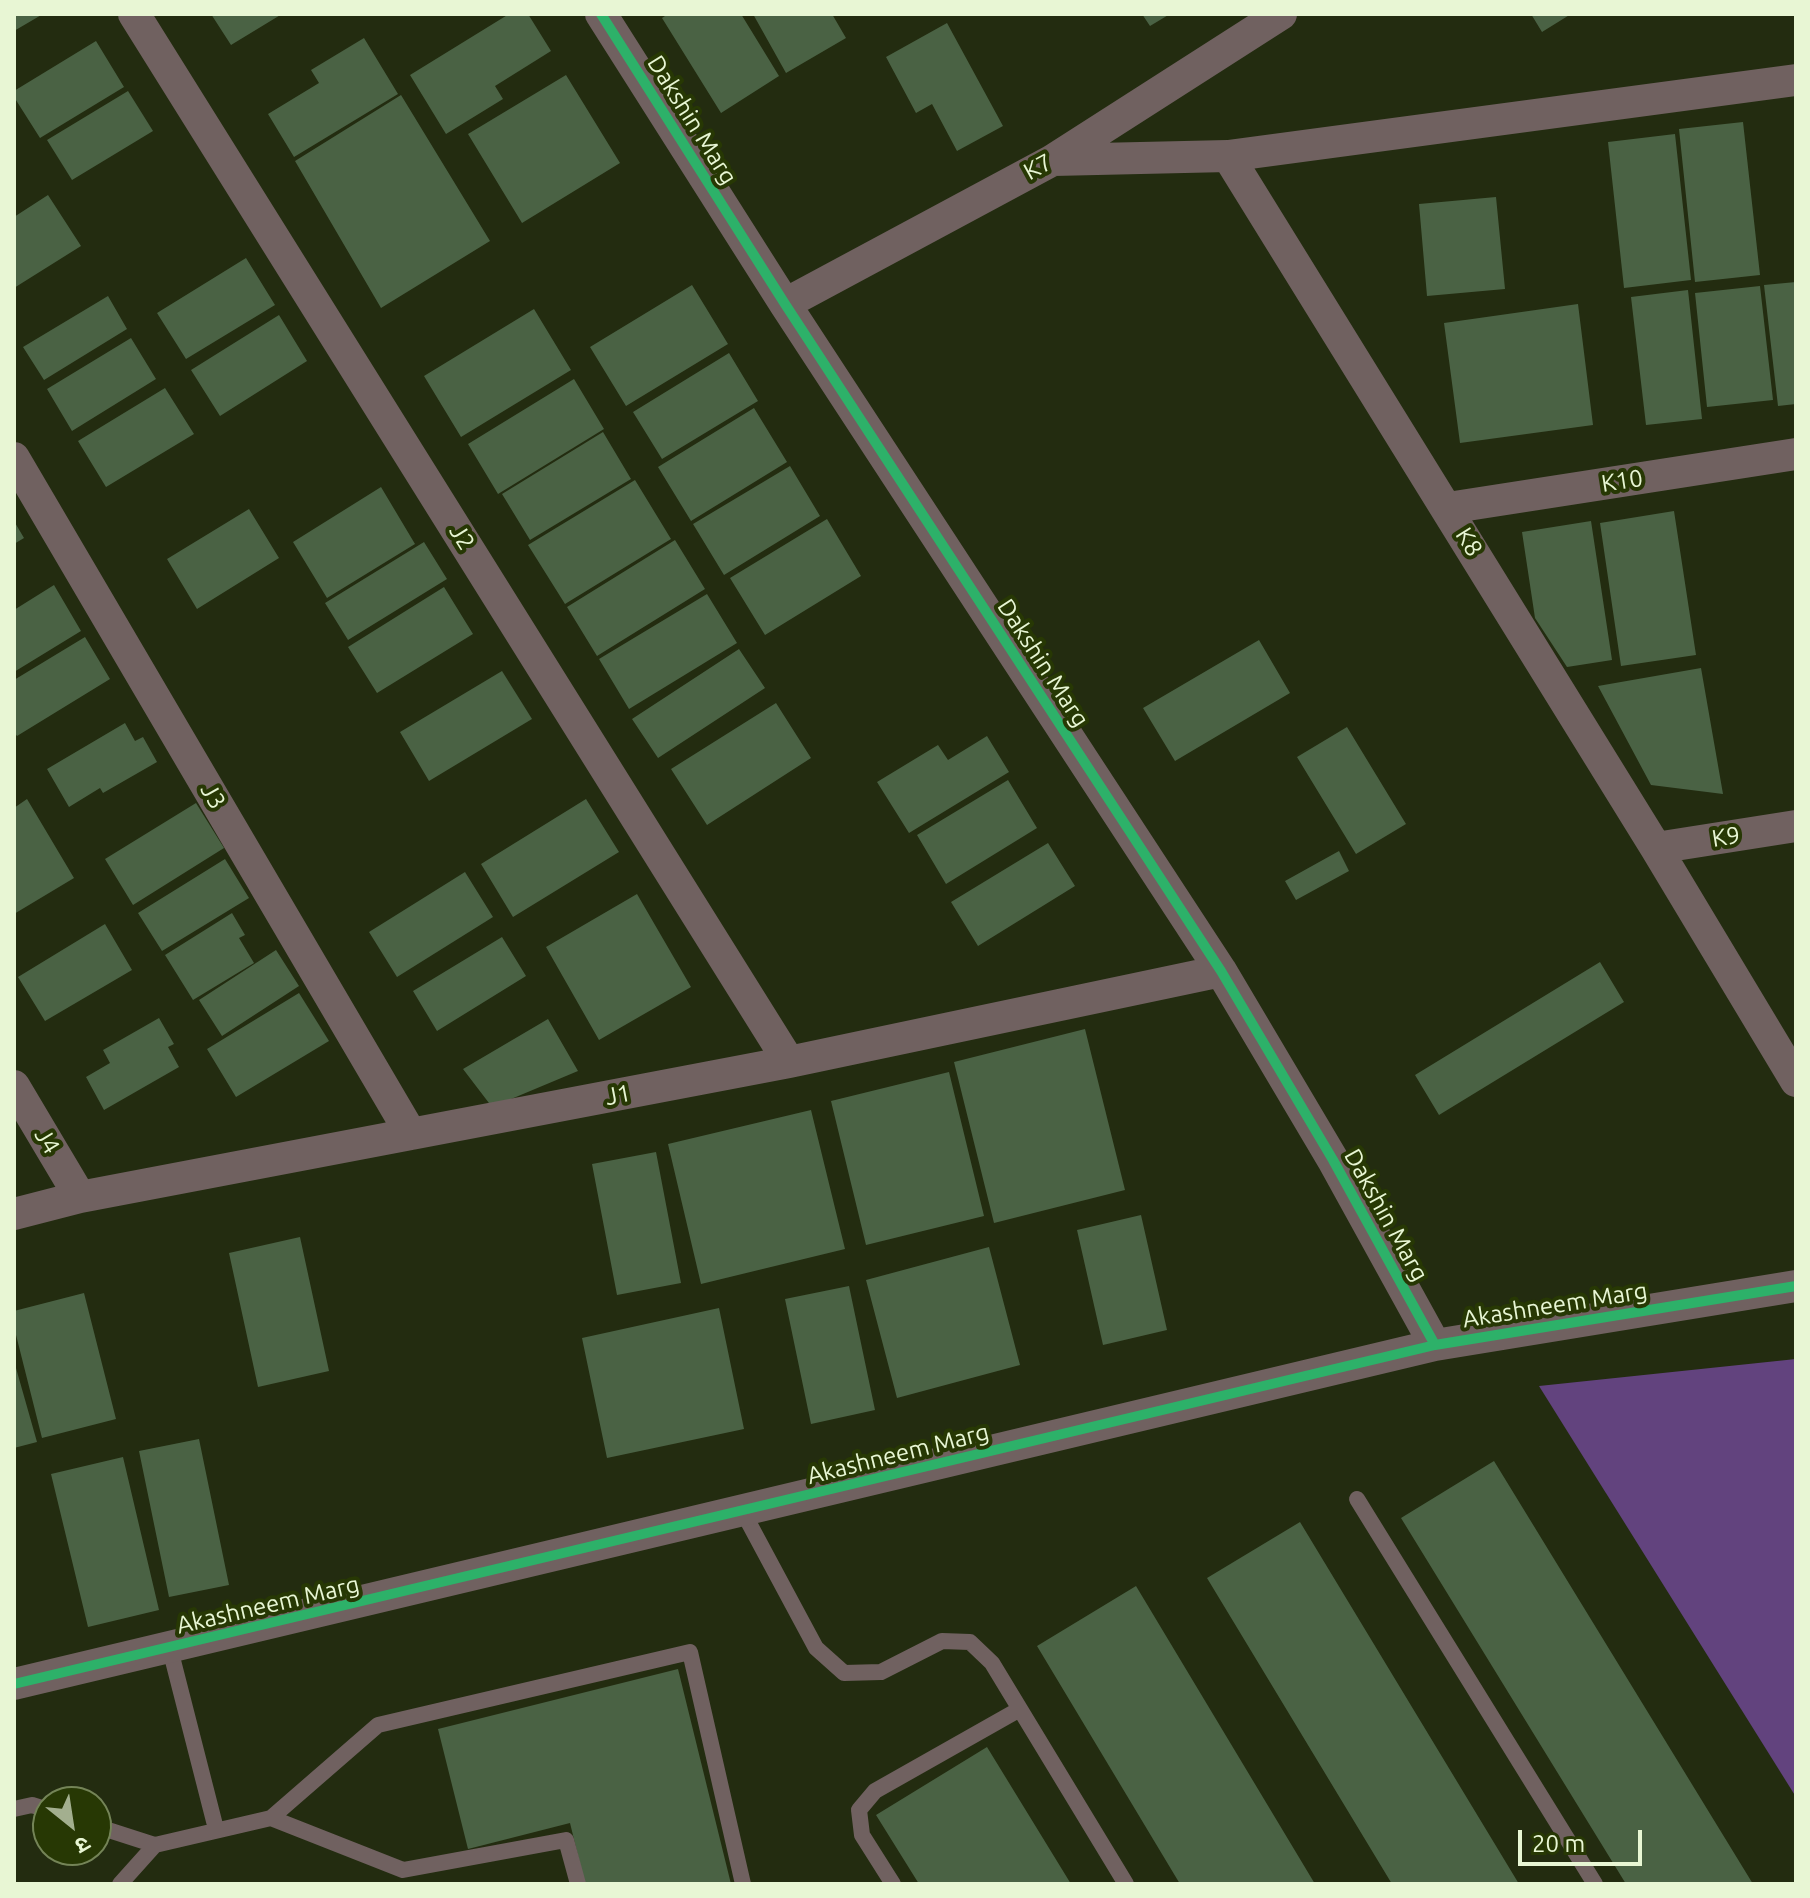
<!DOCTYPE html>
<meta charset="utf-8">
<style>
body{margin:0}
#map{position:relative;width:1810px;height:1898px;overflow:hidden;background:#232c10;font-family:Ubuntu,"Noto Sans Devanagari",sans-serif}
canvas{display:block}
.frame{position:absolute;inset:0;border:16px solid #e8f6d4;pointer-events:none}
.north{position:absolute;left:32px;top:1786px;width:80px;height:80px;box-sizing:border-box;background:#273804;border:2px solid #748457;border-radius:50%;rotate:150deg;font-size:22px;font-weight:700;line-height:32px;text-align:center;color:#e8f6d4}
.north::after{content:'';display:block;margin:auto;width:28px;height:36px;background:#a3af8f;clip-path:polygon(50% 0,100% 100%,50% 72%,0 100%)}
.scale{position:absolute;left:1518px;top:1830px;width:124px;height:36px;box-sizing:border-box;border:4px solid #e8f6d4;border-top:0;padding-left:10px;font-size:24px;line-height:28px;white-space:nowrap;color:#e8f6d4;-webkit-text-stroke:6px #273804;paint-order:stroke}
</style>
<div id="map">
<canvas width="1810" height="1898"></canvas>
<div class="frame"></div>
<div class="north">उ</div>
<div class="scale">20 m</div>
</div>
<script>
const ctx = document.querySelector('canvas').getContext('2d');
ctx.lineJoin = 'round';
function fill(path, color) { ctx.fillStyle = color; ctx.fill(path, 'evenodd'); }
function strokePath(path, color, width, dash) { ctx.strokeStyle = color; ctx.lineWidth = width; ctx.lineCap = dash ? 'butt' : 'round'; ctx.setLineDash(dash || []); ctx.stroke(path); }
function label(font, color, halo, rows, align = 'center') {
  ctx.font = font + ' Ubuntu,sans-serif'; ctx.lineWidth = 8; ctx.setLineDash([]); ctx.textBaseline = 'middle'; ctx.strokeStyle = halo; ctx.fillStyle = color; for (const [text, x, y, turn = 0] of rows) {
    ctx.save(); ctx.translate(x, y); ctx.rotate((+turn || 0) * Math.PI / 180); ctx.textAlign = isNaN(turn) ? turn : align; if (halo) ctx.strokeText(text, 0, 0); ctx.fillText(text, 0, 0); ctx.restore();
  }
}
const green = new Path2D(`
 M1796,1359v438l-257,-411z`);
const building = new Path2D(`
 M14,14h29l-29,17z
 M211,14h71l-51,31z
 M509,14h19l23,37 -56,35 8,13 -57,35 -36,-59z
 M668,14h73l38,62 -58,37 -59,-95z
 M753,14h79l14,24 -60,35z
 M1142,14h28l-20,12z
 M1531,14h40l-29,18z
 M947,23l56,103 -46,25 -25,-47 -16,9 -30,-56z
 M364,38l34,56 -104,63 -26,-43 51,-31 -8,-13z
 M96,41l28,46 -84,51 -26,-41v-6z
 M566,75l54,88 -98,60 -54,-89z
 M128,91l25,40 -81,49 -25,-40z
 M401,95l89,146 -109,67 -86,-147z
 M1743,122l17,153 -65,7 -16,-153z
 M1675,134l16,146 -67,8 -16,-146z
 M48,195l33,51 -67,42v-71z
 M1496,197l9,92 -78,7 -8,-92z
 M246,258l29,47 -89,54 -29,-46z
 M1796,282v122l-18,2 -14,-121z
 M692,285l36,59 -102,62 -36,-59z
 M1760,286l13,114 -66,7 -12,-114z
 M1688,290l14,129 -56,6 -15,-128z
 M108,296l19,33 -83,51 -21,-33z
 M1578,304l15,121 -133,18 -16,-120z
 M534,309l37,61 -110,67 -37,-61z
 M279,315l28,46 -87,55 -29,-46z
 M131,338l25,41 -84,52 -25,-42z
 M729,353l29,48 -96,58 -29,-47z
 M574,379l30,50 -106,65 -30,-50z
 M165,388l29,46 -88,53 -28,-46z
 M754,408l33,54 -96,59 -33,-54z
 M603,432l28,47 -101,61 -28,-46z
 M790,466l30,50 -96,59 -31,-51z
 M635,480l36,59 -106,65 -37,-59z
 M381,487l34,57 -88,54 -34,-56z
 M249,509l30,49 -82,51 -30,-50z
 M1674,511l22,144 -75,11 -21,-143z
 M827,519l34,57 -96,59 -35,-57z
 M14,521l10,17 -10,6z
 M1591,521l21,139 -45,7 -32,-49 -13,-86z
 M675,540l30,49 -108,67 -30,-49z
 M424,542l23,37 -99,61 -23,-37z
 M54,585l27,46 -67,41v-62z
 M444,587l29,47 -96,59 -29,-46z
 M707,594l30,49 -108,66 -30,-50z
 M85,637l25,42 -93,57 -3,-4v-52z
 M1259,640l31,53 -115,68 -32,-53z
 M739,649l26,39 -107,70 -26,-39z
 M1701,668l22,126 -72,-9 -53,-99z
 M502,671l30,48 -103,62 -29,-49z
 M776,703l35,55 -104,67 -36,-56z
 M125,723l10,18 8,-4 14,25 -54,31 -3,-5 -31,19 -22,-38z
 M1347,727l59,97 -50,30 -59,-97z
 M987,736l22,36 -100,61 -32,-51 61,-37 10,15z
 M1008,780l29,48 -91,56 -29,-49z
 M27,799l47,79 -60,36v-106z
 M586,799l33,53 -106,65 -32,-53z
 M196,803l28,45 -91,57 -28,-46z
 M1048,843l27,43 -97,60 -27,-44z
 M1339,851l10,20 -53,29 -11,-19z
 M225,859l24,39 -87,53 -24,-38z
 M465,872l28,45 -96,60 -28,-45z
 M637,894l54,93 -92,53 -53,-93z
 M232,913l13,22 -6,3 15,25 -61,37 -28,-45z
 M105,924l27,46 -87,51 -27,-44z
 M502,937l24,39 -89,55 -24,-40z
 M276,950l23,36 -77,50 -23,-36z
 M1600,962l24,40 -185,113 -24,-40z
 M299,993l30,48 -93,56 -29,-48z
 M159,1018l15,26 -6,3 11,20 -75,43 -18,-33 24,-14 -7,-13z
 M548,1019l30,52 -86,36 -29,-38z
 M1085,1029l40,161 -131,33 -40,-161z
 M949,1072l35,144 -118,29 -35,-144z
 M811,1110l34,139 -144,35 -33,-140z
 M656,1152l25,131 -64,12 -25,-131z
 M1141,1215l26,115 -64,15 -26,-115z
 M300,1237l29,134 -71,16 -29,-134z
 M989,1247l31,118 -123,33 -31,-118z
 M849,1286l26,124 -64,14 -26,-125z
 M84,1293l32,126 -74,19 -28,-111v-16z
 M719,1308l25,121 -137,29 -25,-120z
 M14,1361l23,81 -23,6z
 M199,1439l30,146 -60,12 -30,-146z
 M123,1457l36,153 -71,17 -37,-153z
 M1494,1461l259,423h-127l-225,-366z
 M1300,1522l219,362h-127l-185,-306z
 M1136,1586l179,298h-135l-143,-238z
 M678,1669l53,215h-146l-15,-61 -102,26 -30,-120z
 M987,1747l84,137h-152l-43,-69z`);
const lane = new Path2D(`
 M1357,1499l238,385
 M743,1512l73,136 28,25 37,-1 61,-31 28,1 22,21 134,221
 M170,1649l46,180
 M14,1809l18,-4 16,5
 M271,1818l132,52 163,-30 12,44
 M96,1826l59,19 116,-27 107,-93 312,-73 53,232
 M120,1884l35,-39
 M893,1884l-31,-49 -3,-25 16,-19 145,-82`);
const street = new Path2D(`
 M134,14l655,1048
 M601,14l184,290 436,667 112,189 102,185
 M1228,156l568,-76
 M1053,160l175,-4 428,692 140,233
 M785,304l268,-144 228,-146
 M14,458l397,676
 M1448,508l348,-54
 M1656,848l140,-22
 M14,1086l66,111
 M14,1214l66,-17 709,-135 432,-91
 M14,1684l1421,-339 361,-59`);
const cycleway = new Path2D(`
 M601,14l184,290 436,667 112,189 102,185
 M14,1684l1421,-339 361,-59`);
const streetNames = [
 ["Dakshin Marg",692,120,58],
 ["K7",1038,167,-29],
 ["K10",1622,481,-9],
 ["J2",462,537,58],
 ["K8",1469,542,58],
 ["Dakshin Marg",1043,663,57],
 ["J3",213,796,60],
 ["K9",1726,837,-9],
 ["J1",618,1095,-11],
 ["J4",47,1141,59],
 ["Dakshin Marg",1386,1215,61],
 ["Akashneem Marg",1555,1305,-9],
 ["Akashneem Marg",898,1454,-14],
 ["Akashneem Marg",268,1605,-13]
];
fill(green, '#62437e');
fill(building, '#4a6244');
strokePath(lane, '#706160', 16);
strokePath(street, '#706160', 32);
strokePath(cycleway, '#2db169', 10);
label('24px', '#e8f6d4', '#273804', streetNames);
</script>
